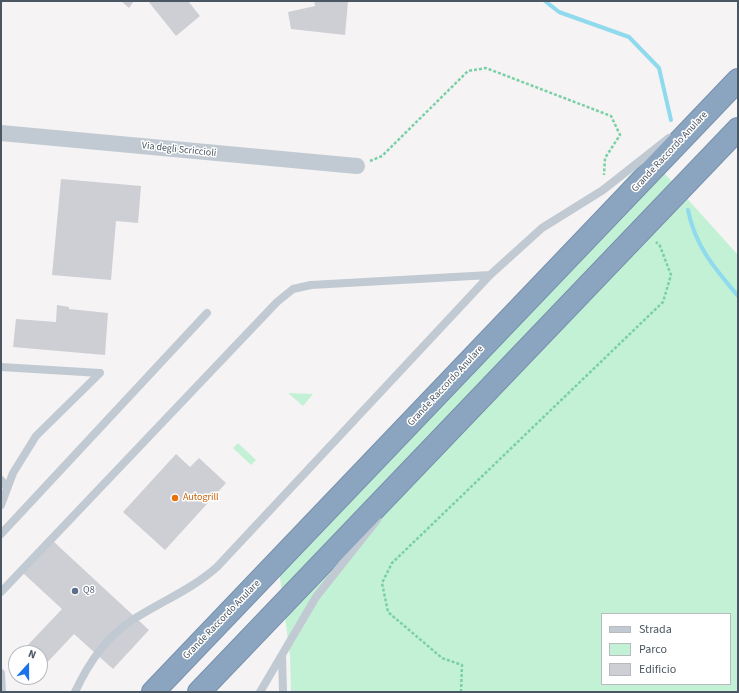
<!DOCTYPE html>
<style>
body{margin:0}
#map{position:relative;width:739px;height:693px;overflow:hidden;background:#f5f3f3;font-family:"Source Sans 3",sans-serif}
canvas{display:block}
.frame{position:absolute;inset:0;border:2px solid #4a5661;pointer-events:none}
.legend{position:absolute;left:601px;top:613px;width:130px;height:72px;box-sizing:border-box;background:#fff;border:1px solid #b7bbc0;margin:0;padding:5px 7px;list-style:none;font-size:12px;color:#4a5661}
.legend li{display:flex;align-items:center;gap:8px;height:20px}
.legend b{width:20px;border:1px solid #b7bbc0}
.north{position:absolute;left:8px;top:645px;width:40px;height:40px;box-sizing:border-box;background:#fff;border:1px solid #b7bbc0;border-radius:50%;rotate:21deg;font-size:11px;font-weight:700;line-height:16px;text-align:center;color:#4a5661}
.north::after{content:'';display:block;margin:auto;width:14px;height:18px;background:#1a73e8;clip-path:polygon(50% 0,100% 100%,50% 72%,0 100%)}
</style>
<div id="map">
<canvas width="739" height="693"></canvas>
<div class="frame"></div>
<ul class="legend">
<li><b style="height:5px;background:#c1cad2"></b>Strada</li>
<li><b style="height:11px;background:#c3f1d5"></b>Parco</li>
<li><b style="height:11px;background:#cdcfd5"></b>Edificio</li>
</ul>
<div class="north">N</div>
</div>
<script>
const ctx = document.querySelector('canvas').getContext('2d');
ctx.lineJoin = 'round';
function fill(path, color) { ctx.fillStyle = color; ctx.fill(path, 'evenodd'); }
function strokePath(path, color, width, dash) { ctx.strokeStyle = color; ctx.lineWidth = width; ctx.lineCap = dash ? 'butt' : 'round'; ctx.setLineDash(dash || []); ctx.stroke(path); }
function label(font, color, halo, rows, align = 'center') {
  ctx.font = font + ' "Source Sans 3",sans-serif'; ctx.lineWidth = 3; ctx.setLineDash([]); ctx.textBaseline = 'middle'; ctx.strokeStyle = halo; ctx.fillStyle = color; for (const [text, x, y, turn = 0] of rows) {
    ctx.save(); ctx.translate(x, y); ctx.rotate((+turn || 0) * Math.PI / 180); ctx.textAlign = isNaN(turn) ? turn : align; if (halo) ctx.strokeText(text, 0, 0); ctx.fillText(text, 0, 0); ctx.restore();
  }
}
const green = new Path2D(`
 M648,155l90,100v437h-447l-1,-36 -12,-94 45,-47zM602,614h128v70h-128z
 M288,393l25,1 -10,12z
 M238,443l18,17 -5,5 -18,-17z`);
const stream = new Path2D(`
 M545,1l14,11 70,25 30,31 12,52
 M688,210c7,36 27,59 50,86`);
const building = new Path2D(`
 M121,1h13l-5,7z
 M148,1h40l12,15 -24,20z
 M314,1h34l-3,34 -54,-6 -3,-17 27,-6z
 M61,179l80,7 -3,37 -22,-2 -5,59 -59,-5z
 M57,305l12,2v2l39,4 -3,42 -92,-8 3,-28 40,3z
 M176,454l14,13 9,-9 27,25 -61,67 -42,-38z
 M53,541l96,89 -36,39 -39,-35 -31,33 -3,-3v-11h-12l-4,-4 38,-40 -39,-36z`);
const path = new Path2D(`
 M370,161l12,-5 86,-85 18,-3 125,48 9,19 -15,23 -1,17
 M461,692l1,-27 -20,-7 -54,-46 -6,-29 10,-20 271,-261 8,-27 -11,-29 -4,-4`);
const lane = new Path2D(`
 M1,367l99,6 -64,63 -23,37 -12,32
 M1,480l6,8
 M1,534l206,-221
 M1,592l276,-290 16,-13 18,-4 179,-10
 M282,655l1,37
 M1,673l1,19
 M75,692c13,-28 30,-54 56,-71 29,-19 60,-31 86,-54l273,-292 52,-47 61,-38 66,-52
 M260,692l56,-95 61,-77`);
const street = new Path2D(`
 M1,133l356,33`);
const highway = new Path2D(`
 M153,692l585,-612
 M199,692l539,-563`);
const markers = [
 [175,498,4,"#e8710a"],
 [75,591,4,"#5c6f8a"]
];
const streetNames = [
 ["Via degli Scriccioli",179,150,6],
 ["Grande Raccordo Anulare",670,152,-47],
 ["Grande Raccordo Anulare",446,386,-47],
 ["Grande Raccordo Anulare",222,620,-46]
];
const foodNames = [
 ["Autogrill",183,498]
];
const serviceNames = [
 ["Q8",83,591]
];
fill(green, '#c3f1d5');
strokePath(stream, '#90daee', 4);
fill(building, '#cdcfd5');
strokePath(highway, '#7690ad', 24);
strokePath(path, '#7ad0a6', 2.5, [3, 2]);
strokePath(lane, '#c1cad2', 8);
strokePath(street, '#c1cad2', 16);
strokePath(highway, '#8ba5c1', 22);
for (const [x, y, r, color] of markers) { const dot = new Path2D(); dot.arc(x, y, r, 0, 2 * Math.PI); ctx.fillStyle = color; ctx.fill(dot); strokePath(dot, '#fff', 1.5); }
label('10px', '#4a5661', '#fff', streetNames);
label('10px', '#c56008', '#fff', foodNames, 'left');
label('10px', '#4e5e75', '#fff', serviceNames, 'left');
</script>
